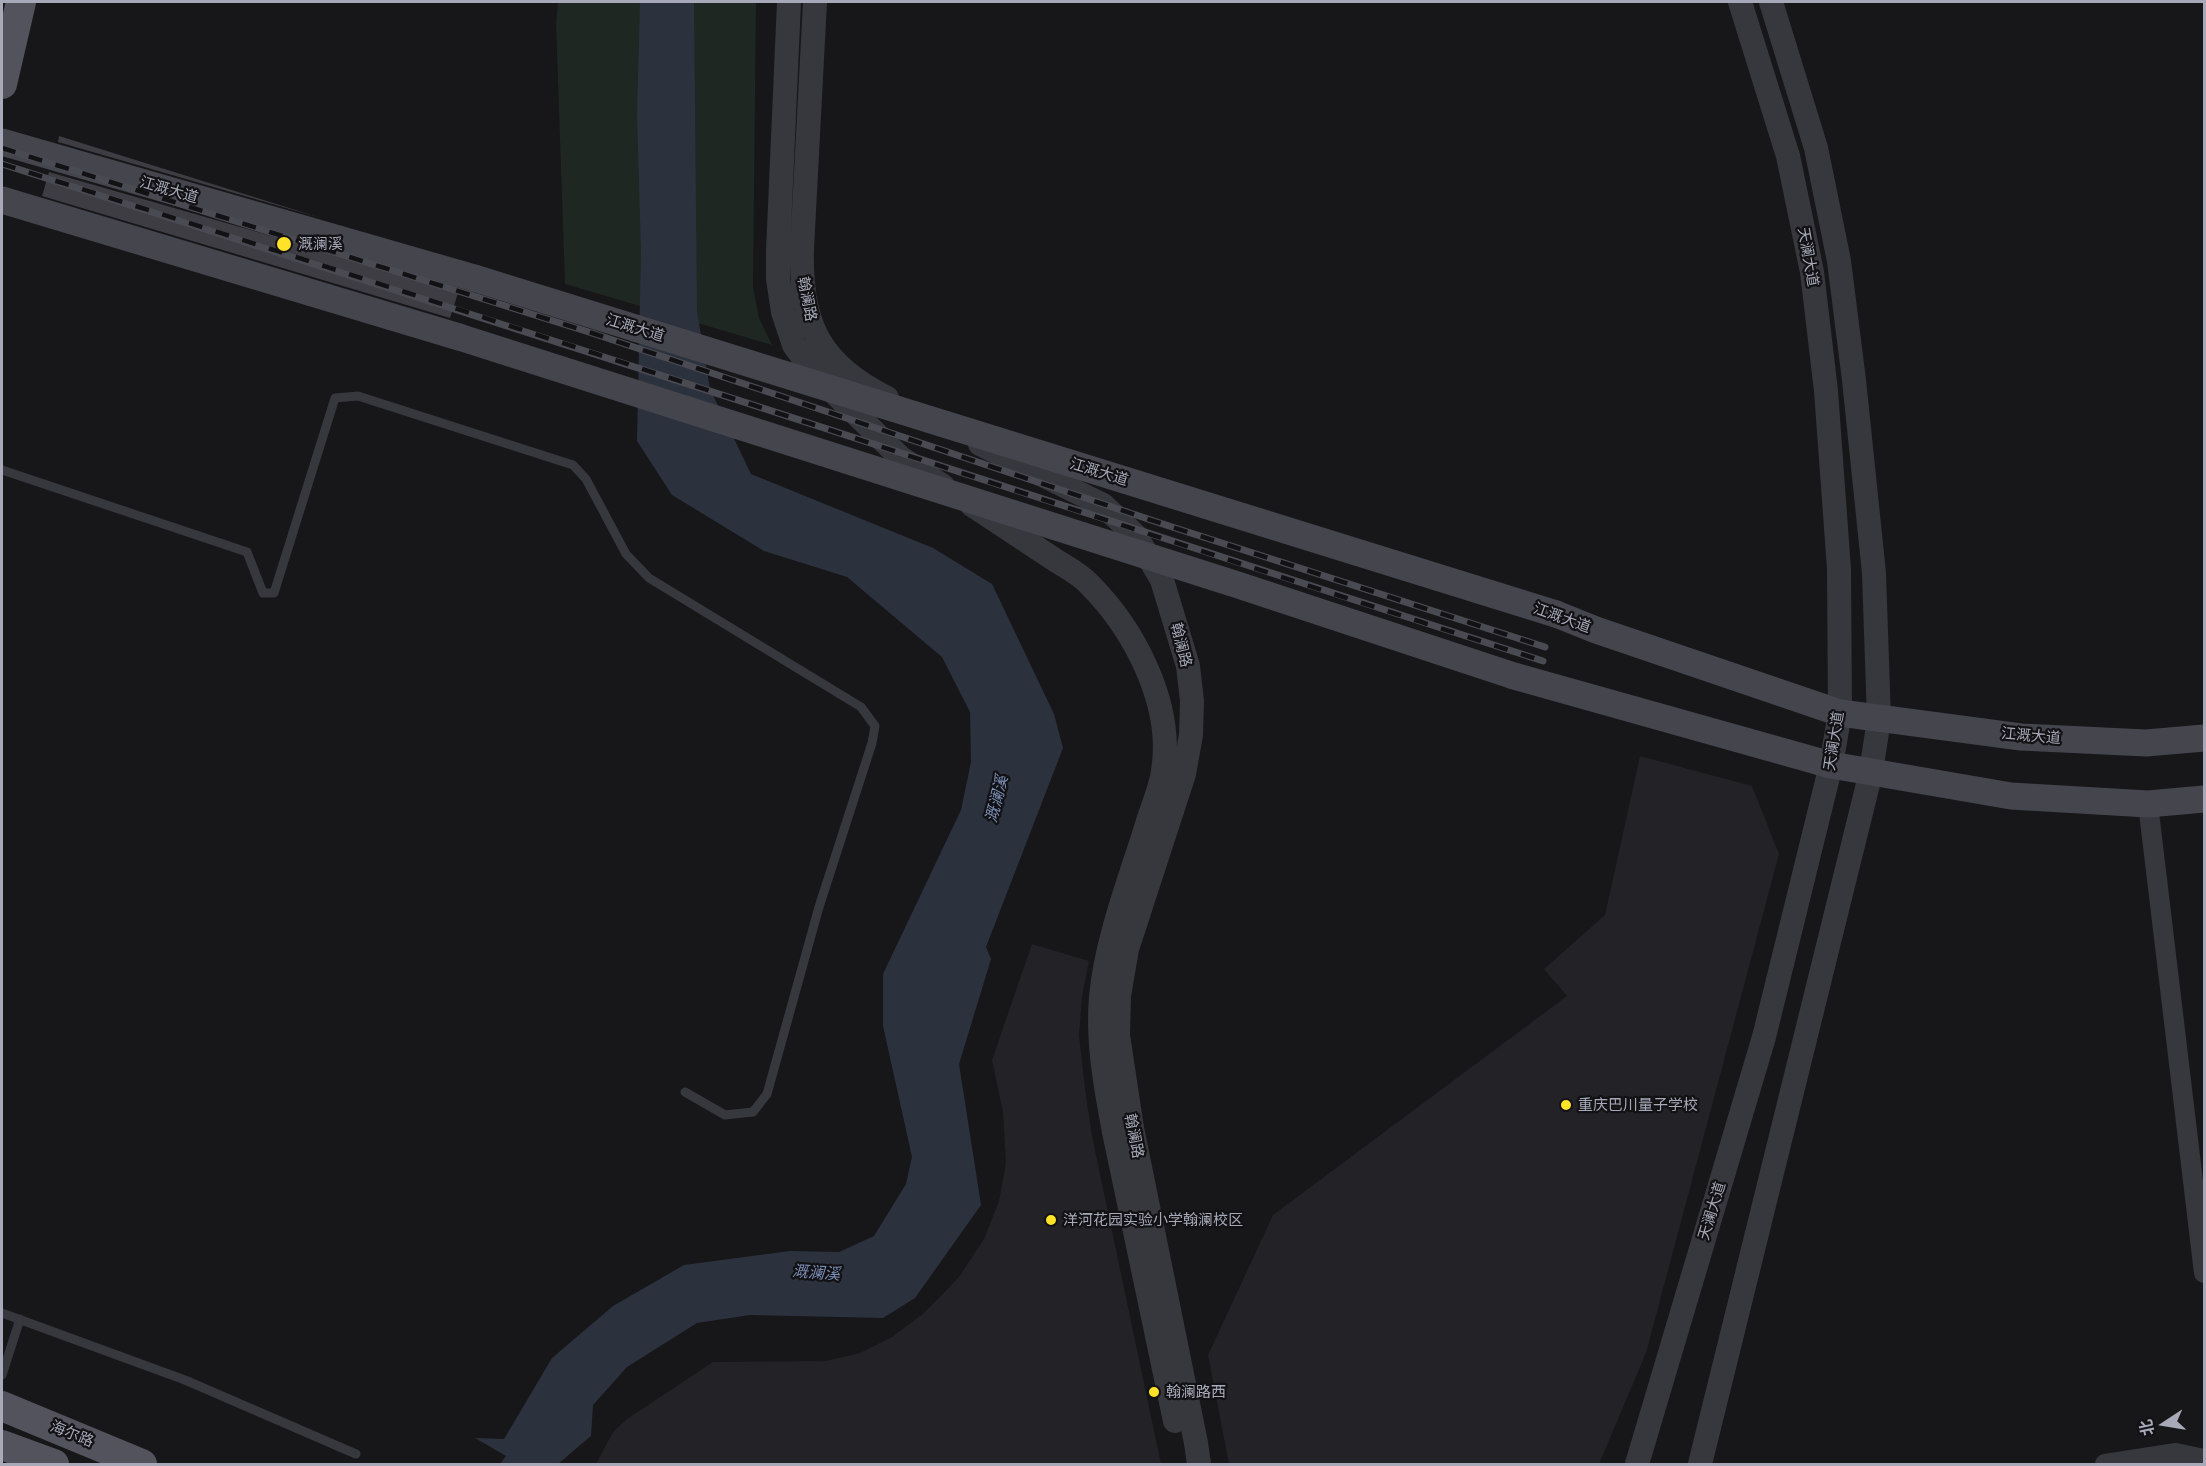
<!DOCTYPE html>
<meta charset="utf-8">
<style>
body{margin:0}
#map{position:relative;width:2206px;height:1466px;overflow:hidden;background:#171619;font-family:"Asap Condensed","Noto Sans SC",sans-serif}
canvas{display:block}
.frame{position:absolute;inset:0;border:3px solid #a7a9b9;pointer-events:none}
.north{position:absolute;left:2134px;top:1394px;width:60px;height:60px;-webkit-text-stroke:4px #121114;paint-order:stroke;rotate:258deg;font-size:16px;font-weight:700;line-height:24px;text-align:center;color:#a7a9b9}
.north::after{content:'';display:block;margin:auto;width:21px;height:27px;background:#a7a9b9;clip-path:polygon(50% 0,100% 100%,50% 72%,0 100%)}
</style>
<div id="map">
<canvas width="2206" height="1466"></canvas>
<div class="frame"></div>
<div class="north">北</div>
</div>
<script>
const ctx = document.querySelector('canvas').getContext('2d');
ctx.lineJoin = 'round';
function fill(path, color) { ctx.fillStyle = color; ctx.fill(path, 'evenodd'); }
function strokePath(path, color, width, dash) { ctx.strokeStyle = color; ctx.lineWidth = width; ctx.lineCap = dash ? 'butt' : 'round'; ctx.setLineDash(dash || []); ctx.stroke(path); }
function label(font, color, halo, rows, align = 'center') {
  ctx.font = font + ' "Asap Condensed","Noto Sans SC",sans-serif'; ctx.lineWidth = 4.5; ctx.setLineDash([]); ctx.textBaseline = 'middle'; ctx.strokeStyle = halo; ctx.fillStyle = color; for (const [text, x, y, turn = 0] of rows) {
    ctx.save(); ctx.translate(x, y); ctx.rotate((+turn || 0) * Math.PI / 180); ctx.textAlign = isNaN(turn) ? turn : align; if (halo) ctx.strokeText(text, 0, 0); ctx.fillText(text, 0, 0); ctx.restore();
  }
}
const built = new Path2D(`
 M1640,756l112,30 27,68 -133,499 -47,111h-370l-21,-109 65,-140 294,-219 -23,-27 61,-54z
 M1032,944l57,17 -7,36 -3,38 6,54 7,47 69,328h-565l17,-32 14,-13 86,-57 113,-1 34,-8 32,-16 32,-24 35,-36 25,-38 15,-38 7,-38 -3,-51 -11,-52z`);
const green = new Path2D(`
 M558,2h198l-3,285 6,31 13,27 -207,-61 -9,-260z`);
const water = new Path2D(`
 M640,2h54l3,309 13,78 41,85 182,74 59,36 62,130 9,34 -77,199 5,12 -32,105 22,141 -66,93 -32,20 -133,-3 -53,8 -70,44 -34,38 -2,31 -33,28h-58l6,-8 -31,-18 29,1 48,-81 61,-52 71,-41 106,-14 49,1 35,-16 32,-52 6,-27 -29,-131v-52l78,-164 10,-48 -1,-50 -28,-55 -95,-80 -83,-26 -92,-56 -35,-54 4,-189 -4,-138z`);
const building = new Path2D(`
 M59,136l262,82 -263,-76z
 M49,172l410,118 -9,28 -408,-122z`);
const service = new Path2D(`
 M2,470l245,82 16,41h11l61,-195 23,-2 215,69 13,14 40,75 23,24 212,129 14,19 -3,17 -53,164 -52,187 -14,18 -28,3 -40,-23
 M2,1313l183,67 171,74
 M2,1375l18,-56`);
const minor = new Path2D(`
 M2148,804l56,469
 M2105,1464l71,-11 28,6`);
const tertiary = new Path2D(`
 M789,2l-11,249v28l5,33 11,33 23,31 84,82 42,28
 M815,2l-13,247c-2,75 17,115 85,149
 M980,444l123,61 33,31 26,44 26,86 4,35 -1,34 -7,39 -57,175 -8,47 -1,39 14,93 64,315 3,21
 M972,505c27,18 53,35 80,53 12,8 27,15 37,26 45,45 85,120 74,187 -2,15 -9,32 -14,47 -17,56 -43,121 -48,179 -4,46 5,91 13,135l61,289
 M1637,1464l127,-427 67,-272 9,-52 -1,-144 -13,-178 -14,-119 -24,-116 -48,-154
 M1700,1464l171,-692 8,-53 -5,-146 -20,-193 -15,-119 -23,-113 -45,-146`);
const secondary = new Path2D(`
 M2,142l472,136
 M2,200l457,137
 M1556,614l40,16 244,83 181,24 125,6 58,-5
 M1514,676l317,89 180,31 137,8 56,-5`);
const primary = new Path2D(`
 M2,84l19,-82
 M2,1406l140,58
 M2,1445l52,19`);
const rail = new Path2D(`
 M2,148l590,185 574,192 379,122
 M2,164c515,161 1027,333 1541,497`);
const secondaryBridge = new Path2D(`
 M474,278l1082,336
 M459,337l779,248 276,91`);
const markers = [
 [284,244,8,"#ffe328"],
 [1566,1105,6,"#ffe328"],
 [1051,1220,6,"#ffe328"],
 [1154,1392,6,"#ffe328"]
];
const streetNames = [
 ["江溉大道",169,190,16],
 ["天澜大道",1808,257,80],
 ["翰澜路",807,299,79],
 ["江溉大道",635,328,17],
 ["江溉大道",1099,472,17],
 ["江溉大道",1562,618,20],
 ["翰澜路",1181,645,76],
 ["江溉大道",2031,736,5],
 ["天澜大道",1834,741,-81],
 ["翰澜路",1134,1136,79],
 ["天澜大道",1712,1211,-73],
 ["海尔路",72,1434,22]
];
const poiNames = [
 ["溉澜溪",298,244],
 ["重庆巴川量子学校",1578,1105],
 ["洋河花园实验小学翰澜校区",1063,1220],
 ["翰澜路西",1166,1392]
];
const waterNames = [
 ["溉澜溪",997,799,-76],
 ["溉澜溪",816,1273,4]
];
fill(built, '#232226');
fill(green, '#1e2721');
fill(water, '#2b323e');
fill(building, '#3e3d43');
strokePath(service, '#37373e', 9);
strokePath(minor, '#37373e', 20);
strokePath(tertiary, '#37373e', 24);
strokePath(secondary, '#45454e', 27);
strokePath(primary, '#53535d', 30);
strokePath(rail, '#4a4a53', 7);
strokePath(rail, '#121114', 4.5, [14]);
strokePath(secondaryBridge, '#45454e', 27);
for (const [x, y, r, color] of markers) { const dot = new Path2D(); dot.arc(x, y, r, 0, 2 * Math.PI); ctx.fillStyle = color; ctx.fill(dot); strokePath(dot, '#121114', 2); }
label('15px', '#a7a9b9', '#121114', streetNames);
label('15px', '#a7a9b9', '#121114', poiNames, 'left');
label('italic 16px', '#7c8fb7', '#121114', waterNames);
</script>
